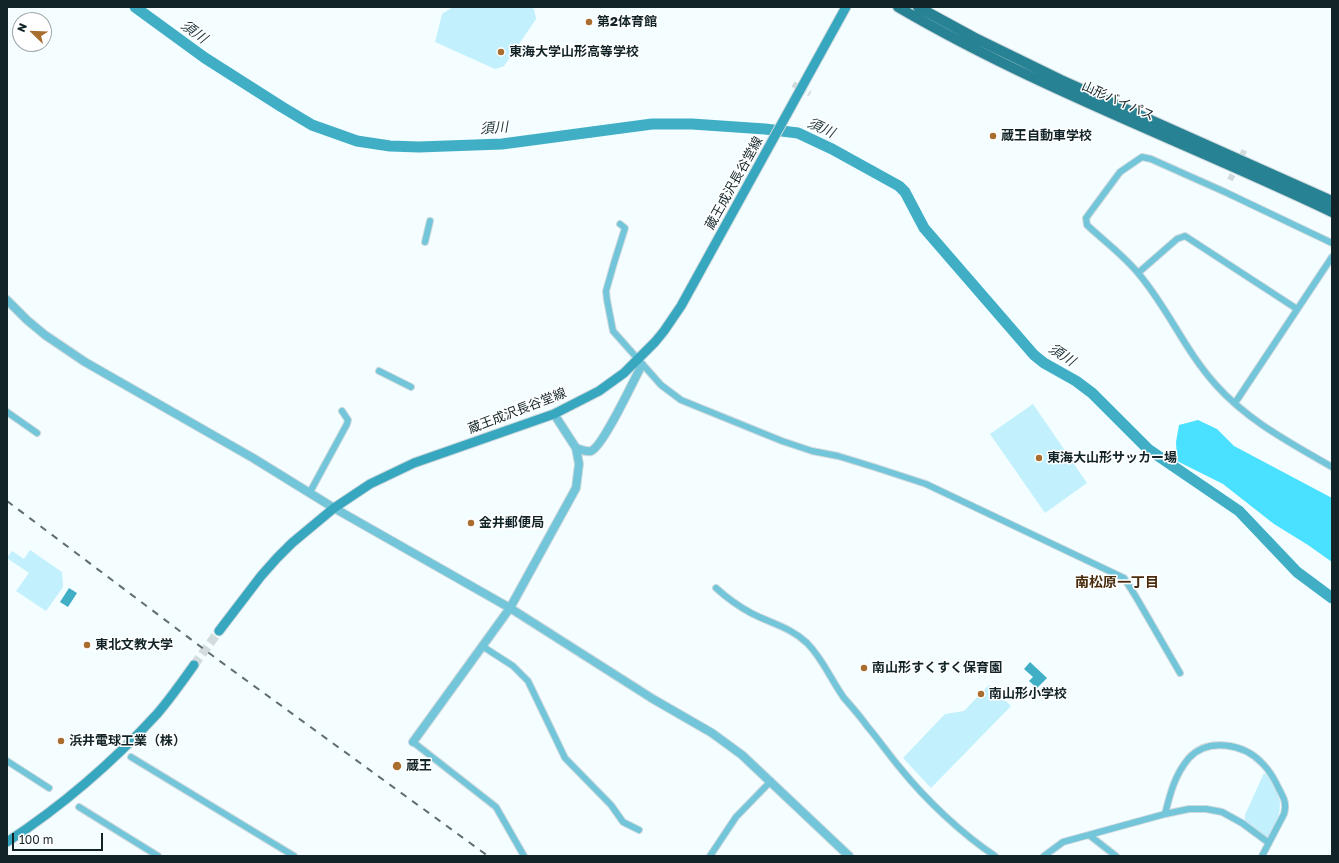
<!DOCTYPE html>
<meta charset="utf-8">
<style>
body{margin:0}
#map{position:relative;width:1339px;height:863px;overflow:hidden;background:#f4fdff;font-family:"Golos Text",sans-serif}
canvas{display:block}
.frame{position:absolute;inset:0;border:8px solid #132428;pointer-events:none}
.north{position:absolute;left:12px;top:12px;width:40px;height:40px;box-sizing:border-box;background:#fff;border:1px solid #a1a7a9;border-radius:50%;rotate:293deg;font-size:11px;font-weight:700;line-height:16px;text-align:center;color:#132428}
.north::after{content:'';display:block;margin:auto;width:14px;height:18px;background:#a96d2f;clip-path:polygon(50% 0,100% 100%,50% 72%,0 100%)}
.scale{position:absolute;left:12px;top:833px;width:91px;height:18px;box-sizing:border-box;border:2px solid #132428;border-top:0;padding-left:5px;font-size:12px;line-height:14px;white-space:nowrap;color:#132428;-webkit-text-stroke:3px #fff;paint-order:stroke}
</style>
<div id="map">
<canvas width="1339" height="863"></canvas>
<div class="frame"></div>
<div class="north">N</div>
<div class="scale">100 m</div>
</div>
<script>
const ctx = document.querySelector('canvas').getContext('2d');
ctx.lineJoin = 'round';
function fill(path, color) { ctx.fillStyle = color; ctx.fill(path, 'evenodd'); }
function strokePath(path, color, width, dash) { ctx.strokeStyle = color; ctx.lineWidth = width; ctx.lineCap = dash ? 'butt' : 'round'; ctx.setLineDash(dash || []); ctx.stroke(path); }
function label(font, color, halo, rows, align = 'center') {
  ctx.font = font + ' "Golos Text","Noto Sans JP",sans-serif'; ctx.lineWidth = 3; ctx.setLineDash([]); ctx.textBaseline = 'middle'; ctx.strokeStyle = halo; ctx.fillStyle = color; for (const [text, x, y, turn = 0] of rows) {
    ctx.save(); ctx.translate(x, y); ctx.rotate((+turn || 0) * Math.PI / 180); ctx.textAlign = isNaN(turn) ? turn : align; if (halo) ctx.strokeText(text, 0, 0); ctx.fillText(text, 0, 0); ctx.restore();
  }
}
const green = new Path2D(`
 M453,7h77l4,2 2,10 -32,47 -9,3 -60,-27 7,-28z
 M1033,404l54,79 -42,30 -55,-79z
 M30,550l32,22 1,15 -17,24 -30,-20 13,-18 -22,-15 5,-7 12,8z
 M989,685l22,21 -80,82 -28,-30 42,-44 19,-3z
 M1264,773c5,3 7,7 10,12 11,20 5,33 -4,52h-4l-21,-16v-6z`);
const forest = new Path2D(`
 M1198,420l19,9 17,17 98,52v64l-24,-17 -34,-21 -51,-40 -46,-23 -1,-19 3,-17z`);
const water = new Path2D(`
 M69,588l8,5 -9,14 -8,-5z
 M1030,662l17,16 -10,10 -8,-7 4,-4 -9,-8z`);
const river = new Path2D(`
 M135,7l70,51 77,49 30,18 45,16 33,5 29,1 83,-3 150,-20h40l73,5 33,4 34,16 67,37 6,6 19,36 110,127 10,8 32,18 16,12 56,56 91,62 58,61 35,26`);
const minorTunnel = new Path2D(`
 M793,84l17,10
 M1230,180l15,-31`);
const secondaryTunnel = new Path2D(`
 M194,665l25,-34`);
const minor = new Path2D(`
 M620,224l5,4 -11,35 -8,28 1,9 6,31 48,54 20,15 101,41 30,10 26,5 36,11 52,17 198,94 12,19 44,76
 M425,242l5,-21
 M1332,243l-107,-51 -74,-33 -9,-2 -22,15 -34,46 1,7c17,16 36,30 51,48 30,35 47,78 78,112 32,36 75,58 116,82
 M1138,273l39,-34 8,-3 112,73
 M379,371l32,16
 M1235,403l97,-146
 M7,412l30,21
 M310,492l37,-68 1,-4 -6,-9
 M716,588c11,10 22,18 35,25 19,10 39,14 56,30 16,16 24,37 37,55 8,9 16,18 23,28 12,14 22,29 34,43 25,31 61,65 94,87
 M482,646l31,20 15,15 37,77 46,47 12,17 16,8
 M413,742l83,65 28,49
 M131,757l163,99
 M7,761l42,27
 M79,807l79,49
 M1165,814c5,-20 10,-40 24,-56 19,-21 55,-14 73,5 7,7 13,17 17,26 5,9 8,15 5,25l-22,42
 M1089,835l27,21
 M710,856l26,-39 35,-36
 M1044,856l19,-14 102,-28 24,-5h17l16,3 20,11 27,20`);
const tertiary = new Path2D(`
 M7,300l20,20 18,15 40,27 168,96 81,50 176,100 143,91 59,34 30,22 107,101
 M576,448c5,2 10,4 15,3 12,-4 43,-72 51,-86
 M413,742l97,-134 66,-120 3,-24 -3,-16 -22,-34`);
const secondary = new Path2D(`
 M219,631l42,-55 16,-18 15,-15 42,-35 36,-24 44,-21 140,-49 45,-23 25,-18 31,-31 9,-11 17,-25 165,-299
 M7,842c55,-36 105,-79 150,-128 13,-15 25,-32 37,-49`);
const trunk = new Path2D(`
 M898,7c138,81 290,136 434,205
 M918,7l57,31 86,42 271,121`);
const rail = new Path2D(`
 M7,501l210,158 271,197`);
const markers = [
 [589,22,4,"#a96d2f"],
 [501,52,4,"#a96d2f"],
 [993,136,4,"#a96d2f"],
 [1039,458,4,"#a96d2f"],
 [471,523,4,"#a96d2f"],
 [87,645,4,"#a96d2f"],
 [864,668,4,"#a96d2f"],
 [981,694,4,"#a96d2f"],
 [61,741,4,"#a96d2f"],
 [397,766,5,"#a96d2f"]
];
const poiNames = [
 ["第2体育館",597,22],
 ["東海大学山形高等学校",509,52],
 ["蔵王自動車学校",1001,136],
 ["東海大山形サッカー場",1047,458],
 ["金井郵便局",479,523],
 ["東北文教大学",95,645],
 ["南山形すくすく保育園",872,668],
 ["南山形小学校",989,694],
 ["浜井電球工業（株）",69,741],
 ["蔵王",406,766]
];
const streetNames = [
 ["山形バイパス",1118,101,24],
 ["蔵王成沢長谷堂線",734,183,-61],
 ["蔵王成沢長谷堂線",517,411,-21]
];
const waterNames = [
 ["須川",194,32,36],
 ["須川",494,128,-4],
 ["須川",821,128,24],
 ["須川",1062,355,33]
];
const neighbourhoodNames = [
 ["南松原一丁目",1117,583]
];
fill(green, '#c2f1fd');
fill(forest, '#4ae0ff');
fill(water, '#40afc6');
strokePath(river, '#40afc6', 11);
strokePath(minorTunnel, '#d2dcdf', 6, [6, 3]);
strokePath(secondaryTunnel, '#d2dcdf', 9, [9, 4.5]);
strokePath(minor, '#d0dadd', 8);
strokePath(tertiary, '#d0dadd', 10);
strokePath(secondary, '#d0dadd', 11);
strokePath(trunk, '#d0dadd', 12);
strokePath(minor, '#73c6d9', 6);
strokePath(tertiary, '#73c6d9', 8);
strokePath(secondary, '#36a7be', 9);
strokePath(trunk, '#278294', 10);
strokePath(rail, '#5f6d70', 2, [7, 7]);
for (const [x, y, r, color] of markers) { const dot = new Path2D(); dot.arc(x, y, r, 0, 2 * Math.PI); ctx.fillStyle = color; ctx.fill(dot); strokePath(dot, '#fff', 1.5); }
label('bold 13px', '#132428', '#fff', poiNames, 'left');
label('13px', '#132428', '#fff', streetNames);
label('italic 14px', '#1f373d', '#fff', waterNames);
label('bold 14px', '#492d0e', '#fff', neighbourhoodNames);
</script>
